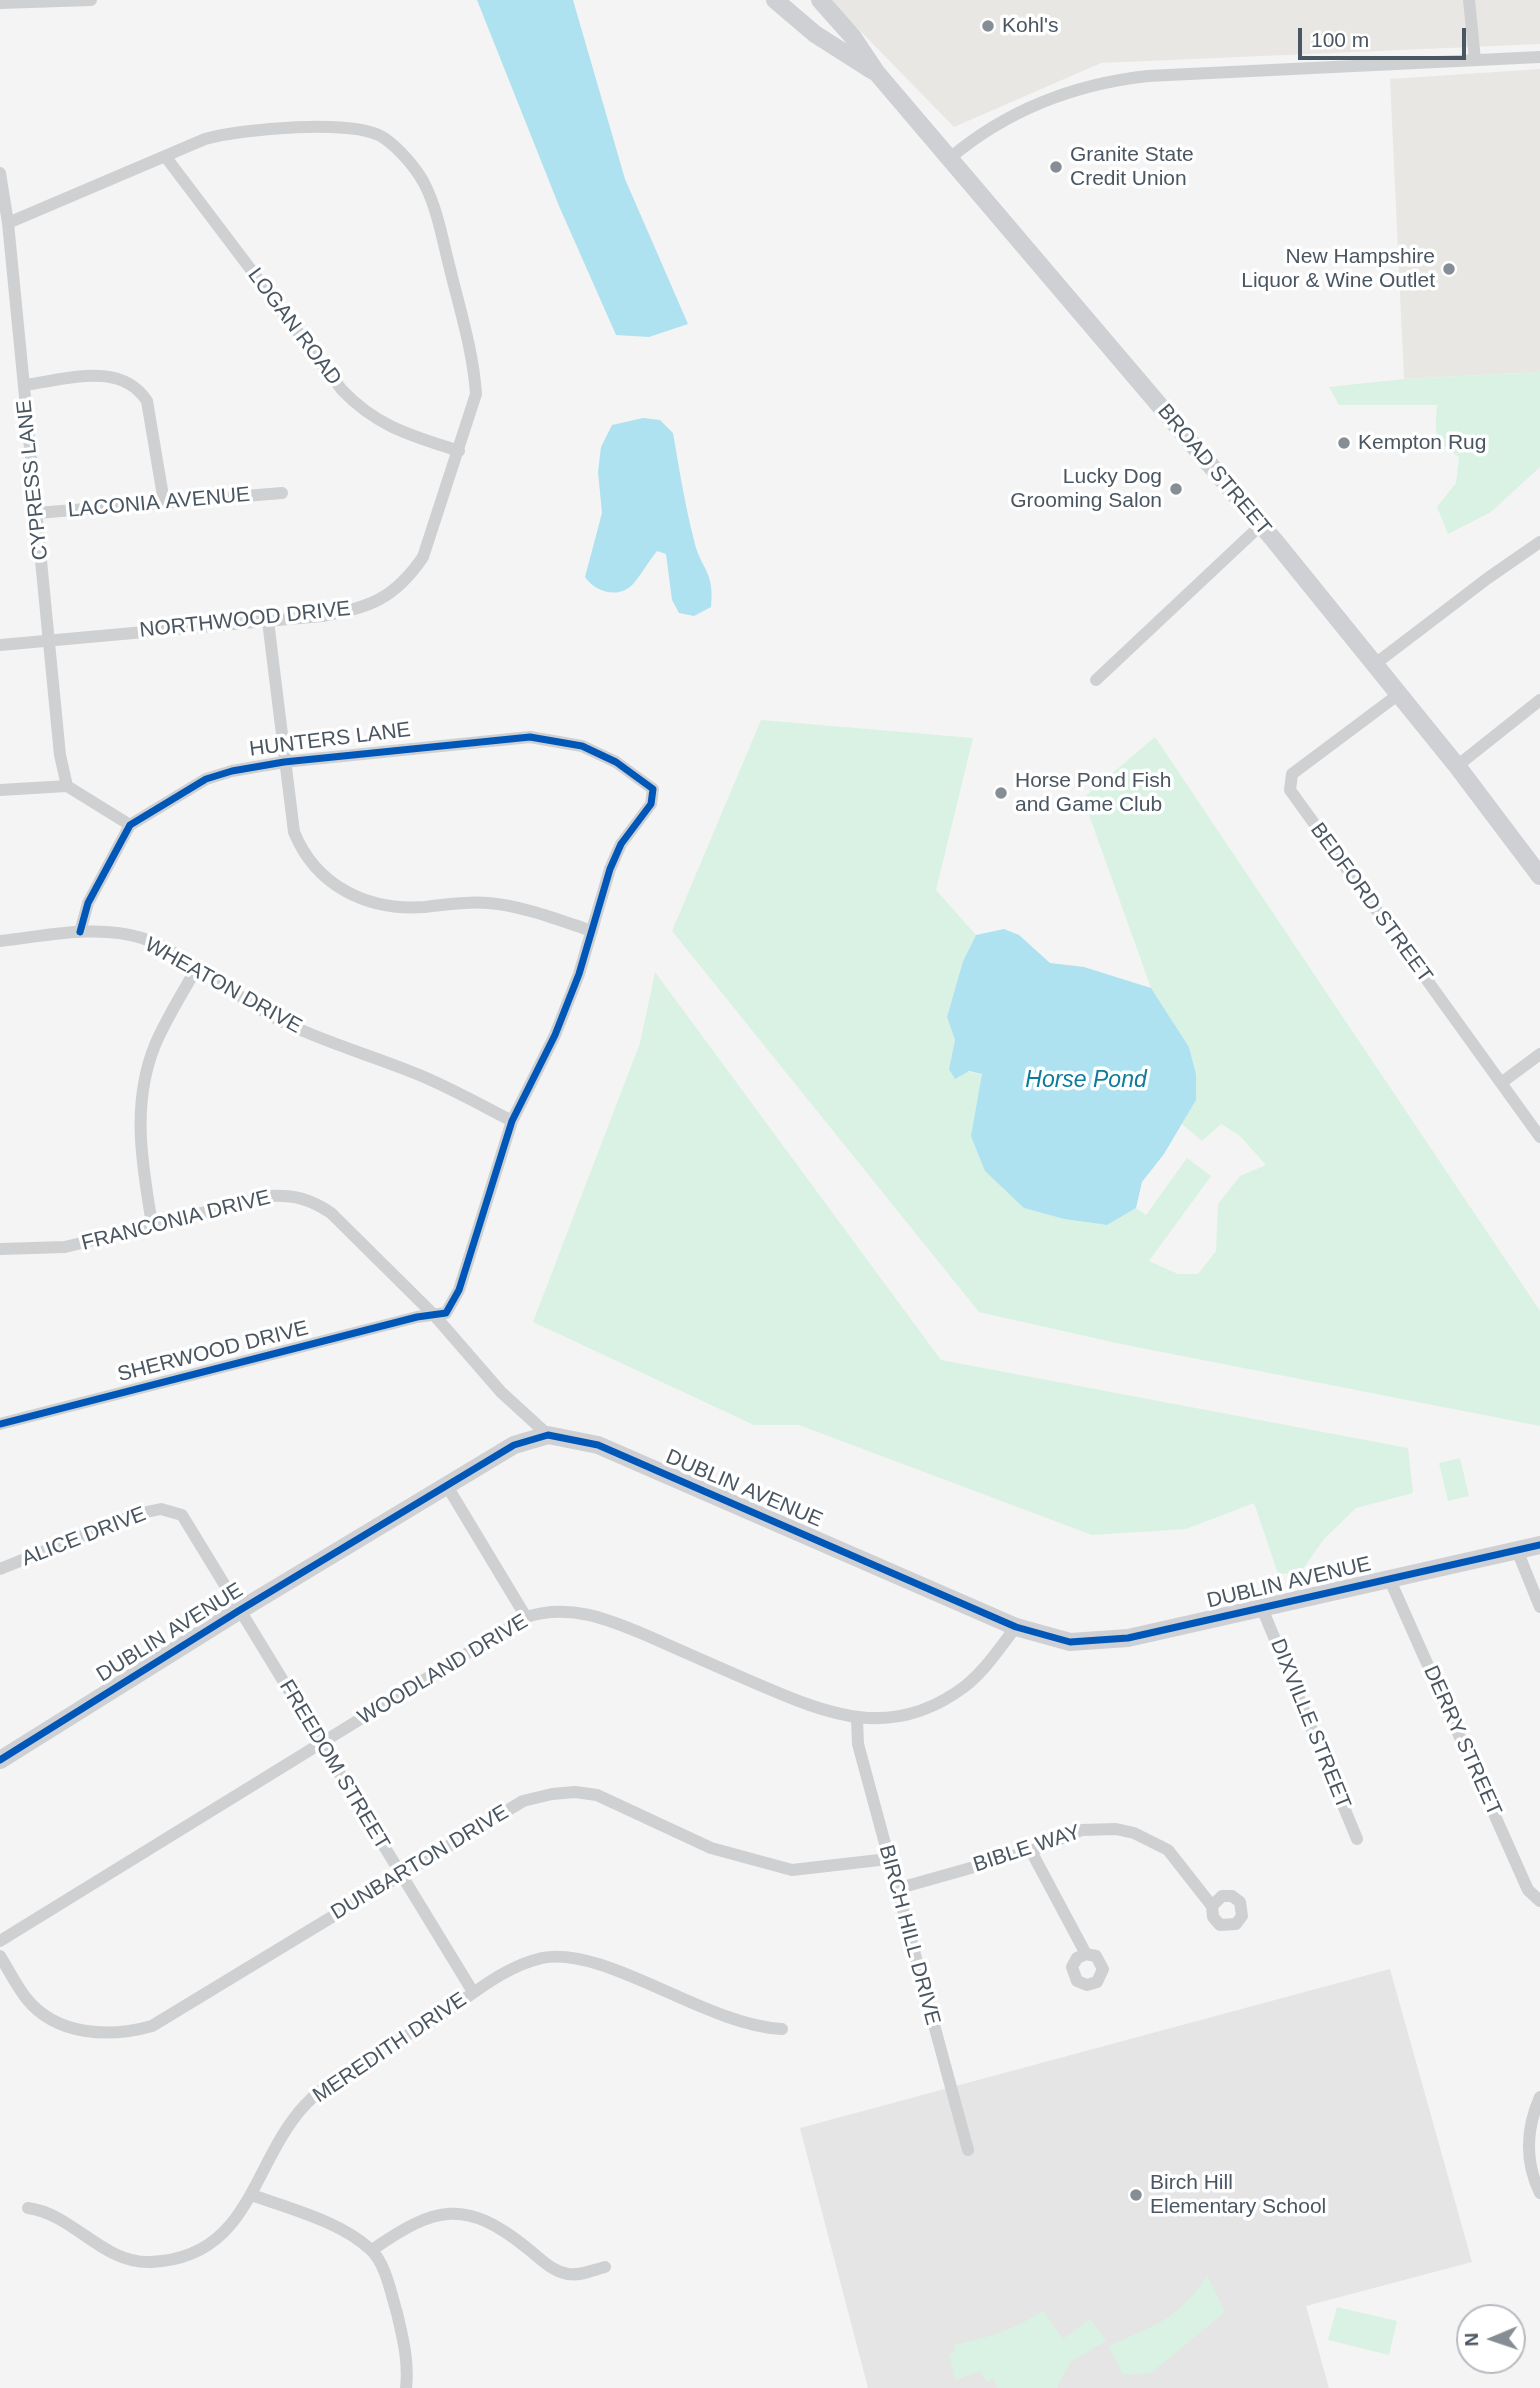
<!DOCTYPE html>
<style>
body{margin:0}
#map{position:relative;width:1540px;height:2388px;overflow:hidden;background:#f4f4f4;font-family:Helvetica,sans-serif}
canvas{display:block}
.north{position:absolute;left:1456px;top:2304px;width:70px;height:70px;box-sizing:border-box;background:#fff;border:2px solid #b7bbc0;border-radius:50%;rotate:268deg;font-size:19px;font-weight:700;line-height:28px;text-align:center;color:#4a5661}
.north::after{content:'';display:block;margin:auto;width:24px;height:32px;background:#868d94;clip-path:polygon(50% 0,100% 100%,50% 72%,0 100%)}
.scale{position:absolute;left:1298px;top:28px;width:168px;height:32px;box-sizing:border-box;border:4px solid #4a5661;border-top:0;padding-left:9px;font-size:21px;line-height:24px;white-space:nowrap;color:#4a5661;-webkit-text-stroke:5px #fff;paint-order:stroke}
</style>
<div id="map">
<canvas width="1540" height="2388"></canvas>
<div class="north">N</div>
<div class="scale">100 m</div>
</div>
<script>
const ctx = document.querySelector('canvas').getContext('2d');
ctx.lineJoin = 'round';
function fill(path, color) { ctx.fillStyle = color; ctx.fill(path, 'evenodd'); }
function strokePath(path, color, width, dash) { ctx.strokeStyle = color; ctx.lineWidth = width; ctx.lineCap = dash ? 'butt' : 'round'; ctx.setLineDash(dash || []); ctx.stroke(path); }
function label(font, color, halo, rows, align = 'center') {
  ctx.font = font + ' Helvetica,sans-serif'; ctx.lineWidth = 7; ctx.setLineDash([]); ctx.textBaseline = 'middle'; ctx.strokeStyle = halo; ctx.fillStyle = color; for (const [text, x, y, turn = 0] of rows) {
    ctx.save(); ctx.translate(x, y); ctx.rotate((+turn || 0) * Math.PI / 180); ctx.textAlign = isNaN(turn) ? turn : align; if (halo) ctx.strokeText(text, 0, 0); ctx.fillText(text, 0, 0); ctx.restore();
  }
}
const commercial = new Path2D(`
 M830,0h710v44l-439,19 -147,64z
 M1540,69v303l-136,7 -14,-300z`);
const education = new Path2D(`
 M1390,1969l82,293 -166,44 23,82h-461l-68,-260z`);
const green = new Path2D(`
 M1540,372v95l-49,45 -43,22 -11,-27 19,-24 3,-26c-26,-17 -24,-22 -22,-52h-98l-10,-18 75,-8z
 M761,720l212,18 -37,152 40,45 -13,26 -16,56 8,23 -6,29 33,5 -3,27 45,107 40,11 42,6 30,-17 10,7 41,-57 24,18 -62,85 29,13h20l18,-23 2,-47 22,-28 26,-11 -26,-29 -19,-12 -19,17 -20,-17 14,-25v-25l-7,-27 -38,-59 -68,-190 72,-61 385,574v115l-424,-83 -137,-31 -307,-381z
 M655,972l286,388 467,88 5,45 -57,15 -32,31 -24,34 -22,1 -24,-71 -68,26 -94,6 -293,-110h-45l-221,-103 107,-279z
 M1460,1458l9,38 -21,5 -9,-38z
 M1207,2275l18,37 -74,61 -28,2 -14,-29c44,-20 73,-28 98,-71z
 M1337,2307l60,14 -8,34 -61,-15z
 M1043,2311l20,28 27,-20 16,22 -36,21 -13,26h-59l-5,-9 -6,3 -7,-11 -24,9 -7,-26 7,-2 -3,-7c34,-7 61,-15 90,-34z`);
const water = new Path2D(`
 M477,0h96l52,179 63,145 -39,13 -33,-2 -57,-129z
 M643,418l17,2 13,13c6,35 12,72 21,107 6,29 21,30 17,67l-17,9 -15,-3 -7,-13 -6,-46 -9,-3c-8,10 -15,22 -23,32 -14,17 -39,9 -49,-6l17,-64 -4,-41 3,-25 11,-22z
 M1004,929l15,6 31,28 34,4 67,21 38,59 7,27v26l-32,54 -22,28 -6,26 -29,17 -43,-6 -40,-11 -39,-37 -14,-35 11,-62 -13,-3 -14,8 -6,-10 6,-29 -8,-23 16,-56 13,-26z`);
const street = new Path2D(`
 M1469,0l6,60
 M0,3l91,-3
 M165,156l177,234c35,37 71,46 117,61
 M950,158c57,-48 125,-74 198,-82l392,-19
 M0,173l8,50 52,532 7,31
 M24,385c42,-5 96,-25 123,16l17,101
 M37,513l245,-20
 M268,621l26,211c22,54 73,79 130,75 21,-2 43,-6 64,-4 36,3 71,17 104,28
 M0,645l322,-29c48,-8 73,-18 101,-59l53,-163c-3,-43 -16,-84 -26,-125 -7,-27 -12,-57 -24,-82 -8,-17 -26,-38 -42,-49 -30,-20 -144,-9 -179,1l-197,84
 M1375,664l113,-86 52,-36
 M1096,680l165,-155
 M1399,694l-107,80 -2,16 250,347
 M1457,766l83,-66
 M0,790l67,-4 63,39
 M0,941c46,-5 97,-17 142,-3 43,14 94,60 137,82 44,22 92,35 138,54 32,13 64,31 95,47
 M1501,1083l39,-29
 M152,1224c-10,-60 -21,-120 3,-179 11,-26 27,-51 41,-76
 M0,1249l65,-2 205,-51c25,-1 40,3 61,17l104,103 66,76 47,43
 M0,1424l417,-107 29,-4 13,-23 53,-169 43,-86 24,-61 31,-105 11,-25 30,-40 2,-15 -37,-27 -34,-16 -52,-9 -246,25 -52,9 -26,8 -76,46 -42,78 -8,29
 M447,1486l79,131
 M1517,1550l23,57
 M0,1569l137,-55 24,-5 21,6 291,477
 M1389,1578l139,312 12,11
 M1262,1608l95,231
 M857,1719l1,25 110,406
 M1031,1851l55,103 -9,4 -5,9 5,14 10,4 10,-3 6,-13 -7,-13 -10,-2
 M896,1889l135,-38 51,-21 34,-1 18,4 34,17 44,56 1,11 7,8 16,-1 6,-8 -2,-14 -8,-6h-10l-10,10
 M0,1941l526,-324c44,-14 82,2 122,19 36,16 72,32 107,47 74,32 137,58 209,4 21,-16 36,-40 52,-60
 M0,1956c8,13 16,29 26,42 30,38 84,40 126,28l371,-225 29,-7 23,-2 22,3 114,53 81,22 96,-11
 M1540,2097c-14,32 -15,65 0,96
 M252,2195c38,14 87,26 118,54 16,14 21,45 27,64 6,26 12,49 9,75
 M28,2208c46,6 74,56 123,54 100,-4 100,-99 154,-157 35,-37 88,-60 132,-87 33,-21 65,-51 105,-60 63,-13 165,68 240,71
 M372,2250c63,-44 93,-52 155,-2 13,10 24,23 41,26 13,2 25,-4 37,-7`);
const secondary = new Path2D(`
 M775,0l40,34 58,37
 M820,0l32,36 24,36 398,468 183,226 83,110
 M0,1760l240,-150 274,-165 34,-10 50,10 418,182 54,15 58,-4 412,-93`);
const cycleway = new Path2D(`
 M0,1424l417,-107 29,-4 13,-23 53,-169 43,-86 24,-61 31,-105 11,-25 30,-40 2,-15 -37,-27 -34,-16 -52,-9 -246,25 -52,9 -26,8 -76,46 -42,78 -8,29
 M0,1760l240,-150 274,-165 34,-10 50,10 418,182 54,15 58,-4 412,-93`);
const markers = [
 [988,26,7,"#868d94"],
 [1056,167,7,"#868d94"],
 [1449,269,7,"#868d94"],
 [1344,443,7,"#868d94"],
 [1176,489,7,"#868d94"],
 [1001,793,7,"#868d94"],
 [1136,2195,7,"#868d94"]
];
const poiNames = [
 ["Kohl's",1002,26],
 ["Granite State",1070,155],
 ["Credit Union",1070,179],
 ["New Hampshire",1435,257,"right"],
 ["Liquor & Wine Outlet",1435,281,"right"],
 ["Kempton Rug",1358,443],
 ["Lucky Dog",1162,477,"right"],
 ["Grooming Salon",1162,501,"right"],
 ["Horse Pond Fish",1015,781],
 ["and Game Club",1015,805],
 ["Birch Hill",1150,2183],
 ["Elementary School",1150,2207]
];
const streetNames = [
 ["LOGAN ROAD",294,327,53],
 ["BROAD STREET",1214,470,50],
 ["CYPRESS LANE",33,480,-96],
 ["LACONIA AVENUE",159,503,-5],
 ["NORTHWOOD DRIVE",245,620,-6],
 ["HUNTERS LANE",330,740,-7],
 ["BEDFORD STREET",1371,903,54],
 ["WHEATON DRIVE",223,986,29],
 ["FRANCONIA DRIVE",176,1221,-14],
 ["SHERWOOD DRIVE",213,1352,-14],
 ["DUBLIN AVENUE",744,1489,23],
 ["ALICE DRIVE",84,1537,-21],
 ["DUBLIN AVENUE",1289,1583,-13],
 ["DUBLIN AVENUE",170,1633,-32],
 ["WOODLAND DRIVE",443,1670,-31],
 ["DIXVILLE STREET",1310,1724,68],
 ["DERRY STREET",1462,1741,66],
 ["FREEDOM STREET",334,1765,59],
 ["BIBLE WAY",1027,1849,-18],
 ["DUNBARTON DRIVE",420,1863,-31],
 ["BIRCH HILL DRIVE",909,1935,75],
 ["MEREDITH DRIVE",390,2048,-34]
];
const waterNames = [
 ["Horse Pond",1086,1081]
];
fill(commercial, '#e8e7e3');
fill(education, '#e6e5e6');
fill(green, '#d9f2e3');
fill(water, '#aee2f0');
strokePath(street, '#ced0d2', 12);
strokePath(secondary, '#ced0d4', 18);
strokePath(cycleway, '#0057b8', 7);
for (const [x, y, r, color] of markers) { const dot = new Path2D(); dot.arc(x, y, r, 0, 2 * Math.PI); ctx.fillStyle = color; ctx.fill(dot); strokePath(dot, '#fff', 2.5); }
label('21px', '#4a5661', '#fff', poiNames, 'left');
label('21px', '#4a5661', '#fff', streetNames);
label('italic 23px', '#0c7c9b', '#fff', waterNames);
</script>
